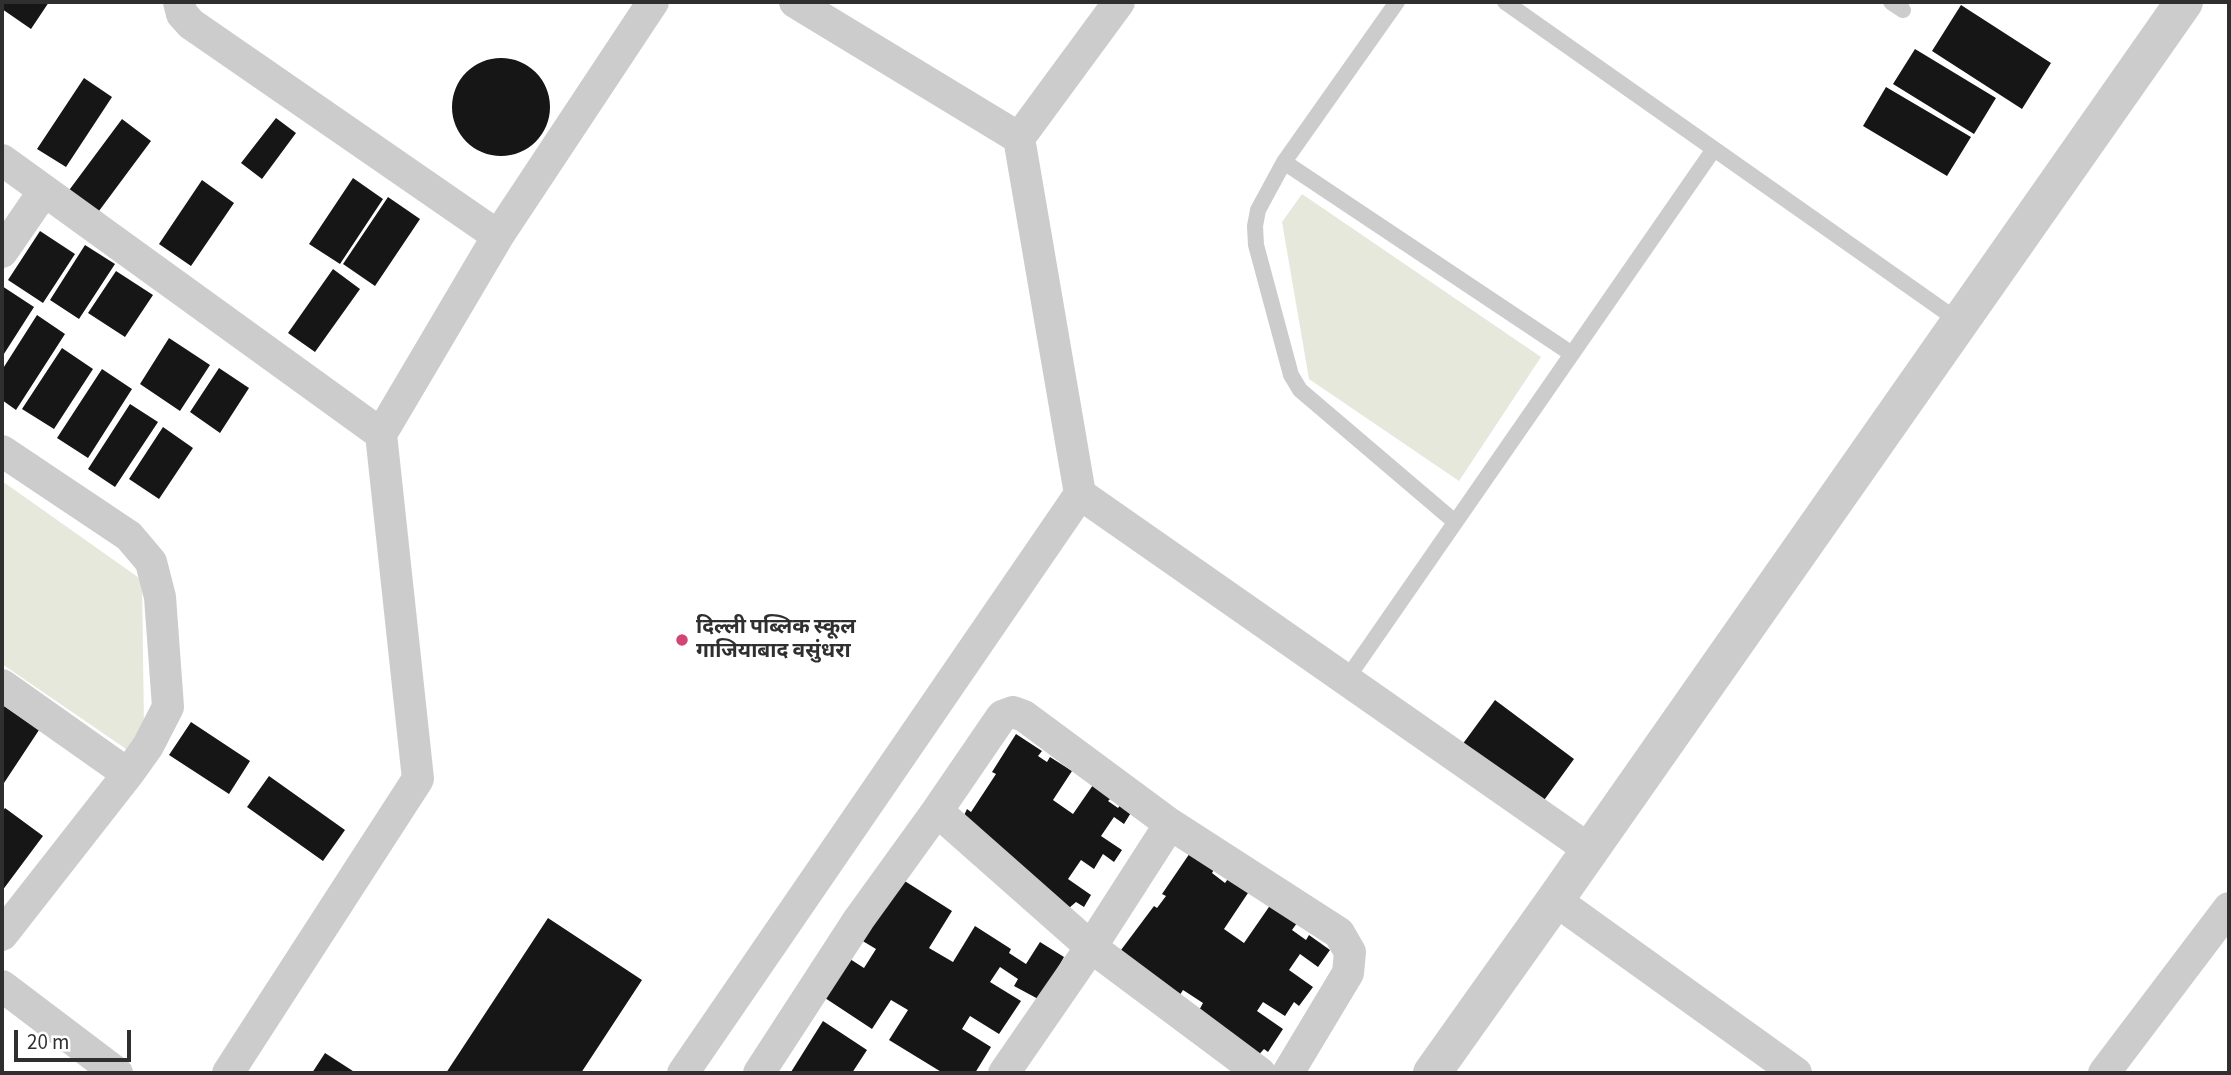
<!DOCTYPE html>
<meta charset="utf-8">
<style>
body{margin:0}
#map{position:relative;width:2231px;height:1075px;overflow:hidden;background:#fff;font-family:"Source Sans 3",sans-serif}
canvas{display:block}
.frame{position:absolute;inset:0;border:4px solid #2f2f2f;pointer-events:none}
.scale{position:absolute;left:14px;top:1030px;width:117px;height:32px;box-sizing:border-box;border:4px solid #2f2f2f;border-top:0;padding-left:9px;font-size:21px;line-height:24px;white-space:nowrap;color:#2f2f2f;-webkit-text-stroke:5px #fff;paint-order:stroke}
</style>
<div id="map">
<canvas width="2231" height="1075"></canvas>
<div class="frame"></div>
<div class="scale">20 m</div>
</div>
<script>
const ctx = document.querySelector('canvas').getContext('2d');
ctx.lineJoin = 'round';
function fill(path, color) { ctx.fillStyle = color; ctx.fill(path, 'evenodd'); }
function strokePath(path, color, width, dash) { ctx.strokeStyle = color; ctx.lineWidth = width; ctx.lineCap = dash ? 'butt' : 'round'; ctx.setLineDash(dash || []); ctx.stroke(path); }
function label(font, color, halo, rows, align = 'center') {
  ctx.font = font + ' "Source Sans 3","Noto Sans Devanagari",sans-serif'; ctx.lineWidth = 7; ctx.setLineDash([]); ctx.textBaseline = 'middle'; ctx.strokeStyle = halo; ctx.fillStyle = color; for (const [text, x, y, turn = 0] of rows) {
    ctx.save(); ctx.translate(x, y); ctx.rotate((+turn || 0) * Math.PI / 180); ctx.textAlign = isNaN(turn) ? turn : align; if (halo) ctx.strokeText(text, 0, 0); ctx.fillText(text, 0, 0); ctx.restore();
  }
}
const green = new Path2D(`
 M1302,194l239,163 -82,124 -150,-102 -27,-157z
 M2,481l140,99 2,149 -15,22 -127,-87z`);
const building = new Path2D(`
 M2,2h47l-18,27 -29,-20z
 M1961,5l90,58 -29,46 -90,-58z
 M1915,49l81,49 -22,36 -81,-50z
 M452 107a49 49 0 1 1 98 0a49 49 0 1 1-98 0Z
 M84,78l28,19 -46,70 -29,-18z
 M1886,87l85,50 -24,39 -84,-50z
 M276,118l20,15 -34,46 -21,-16z
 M122,119l29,22 -55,74 -29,-22z
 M353,178l30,21 -43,65 -31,-20z
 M202,180l32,23 -43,63 -32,-22z
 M388,197l32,22 -45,67 -32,-22z
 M40,231l35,23 -32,49 -35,-23z
 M85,245l30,19 -36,55 -29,-19z
 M333,269l27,20 -45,63 -27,-19z
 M116,271l37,24 -28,42 -37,-24z
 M2,286l32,21 -32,50z
 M37,315l28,19 -49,76 -14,-10v-30z
 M169,338l41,27 -30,46 -40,-27z
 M62,348l31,21 -39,60 -32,-20z
 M219,368l30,20 -29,45 -30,-21z
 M102,369l30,20 -44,69 -31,-20z
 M130,404l28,18 -43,65 -27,-18z
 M163,427l30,21 -34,51 -30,-20z
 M1495,700l79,59 -32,44 -80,-58z
 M4,706l35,24 -37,56v-76z
 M191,722l59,39 -21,33 -60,-39z
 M1016,734l26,17 -4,5 9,6 3,-5 22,14 -19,29 20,14 20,-29 18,13 -3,3 10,7 3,-4 11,7 -8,13 -10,-7 -13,19 21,14 -8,12 -11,-8 -9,15 -13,-9 -13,19 23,16 -7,12 -8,-5 -7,6 -108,-86 6,-13 4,3 25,-38 -4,-2z
 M269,776l76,54 -22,31 -76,-54z
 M5,808l38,28 -41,55v-79z
 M1192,850l24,16 -4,7 13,10 5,-7 20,14 -26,39 20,14 27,-39 26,19 -5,7 14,10 3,-5 21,15 -12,17 -18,-13 -11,16 24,17 -14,19 -5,-4 -9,14 -22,-14 -6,9 26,18 -15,23 -4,-3 -9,10 -58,-45 6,-11 -20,-13 -7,11 -55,-51 33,-44 3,2 9,-12 -4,-2z
 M900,878l52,33 -23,37 24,14 22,-36 36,23 -2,4 17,11 14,-22 24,15 -24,43 -26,-14 4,-7 -18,-12 -10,15 31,19 -22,33 -29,-18 -8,13 29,18 -16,26h-32l-54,-33 19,-30 -17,-10 -19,29 -47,-31 25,-39 14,9 12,-19 -15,-9z
 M548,918l94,62 -61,93h-135z
 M823,1021l44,29 -15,23h-59l-2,-1z
 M325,1053l31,20h-44z`);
const service = new Path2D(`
 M1397,2l-113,160 -26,48 -3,16 1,19 35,130 9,15 155,132
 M1505,2l455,320
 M1891,2l12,8
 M1284,162l288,192
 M1346,680l368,-531`);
const minor = new Path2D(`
 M179,2l3,12 9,10 307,212
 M795,2l224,136
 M2,160l379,274
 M2,252l42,-61
 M2,451l127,85 22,26 9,35 8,110 -20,39 -20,28 -126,161
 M1080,494l510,356
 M2,685l126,89
 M937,811l154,136 169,126
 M1555,900l241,173
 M2,986l115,87
 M228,1073l190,-294 -37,-345 117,-198 155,-234
 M683,1073l397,-579 -61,-356 100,-136
 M759,1073l100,-154 78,-108 65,-95 11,-4 11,4 146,108 169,109 11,19 -2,21 -60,100
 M1004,1073l87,-126 79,-123
 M2104,1073l125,-165`);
const tertiary = new Path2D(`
 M1432,1073l123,-173 629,-898`);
const markers = [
 [682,640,7,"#d24677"]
];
const poiNames = [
 ["दिल्ली पब्लिक स्कूल",696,628],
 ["गाजियाबाद वसुंधरा",696,652]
];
fill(green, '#e6e8dc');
fill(building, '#161616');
strokePath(service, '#ccc', 16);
strokePath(minor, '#ccc', 32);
strokePath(tertiary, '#ccc', 38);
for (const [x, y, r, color] of markers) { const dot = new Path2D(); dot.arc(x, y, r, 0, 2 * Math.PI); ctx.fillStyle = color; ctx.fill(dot); strokePath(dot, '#fff', 2.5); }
label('bold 21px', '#2f2f2f', '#fff', poiNames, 'left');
</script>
